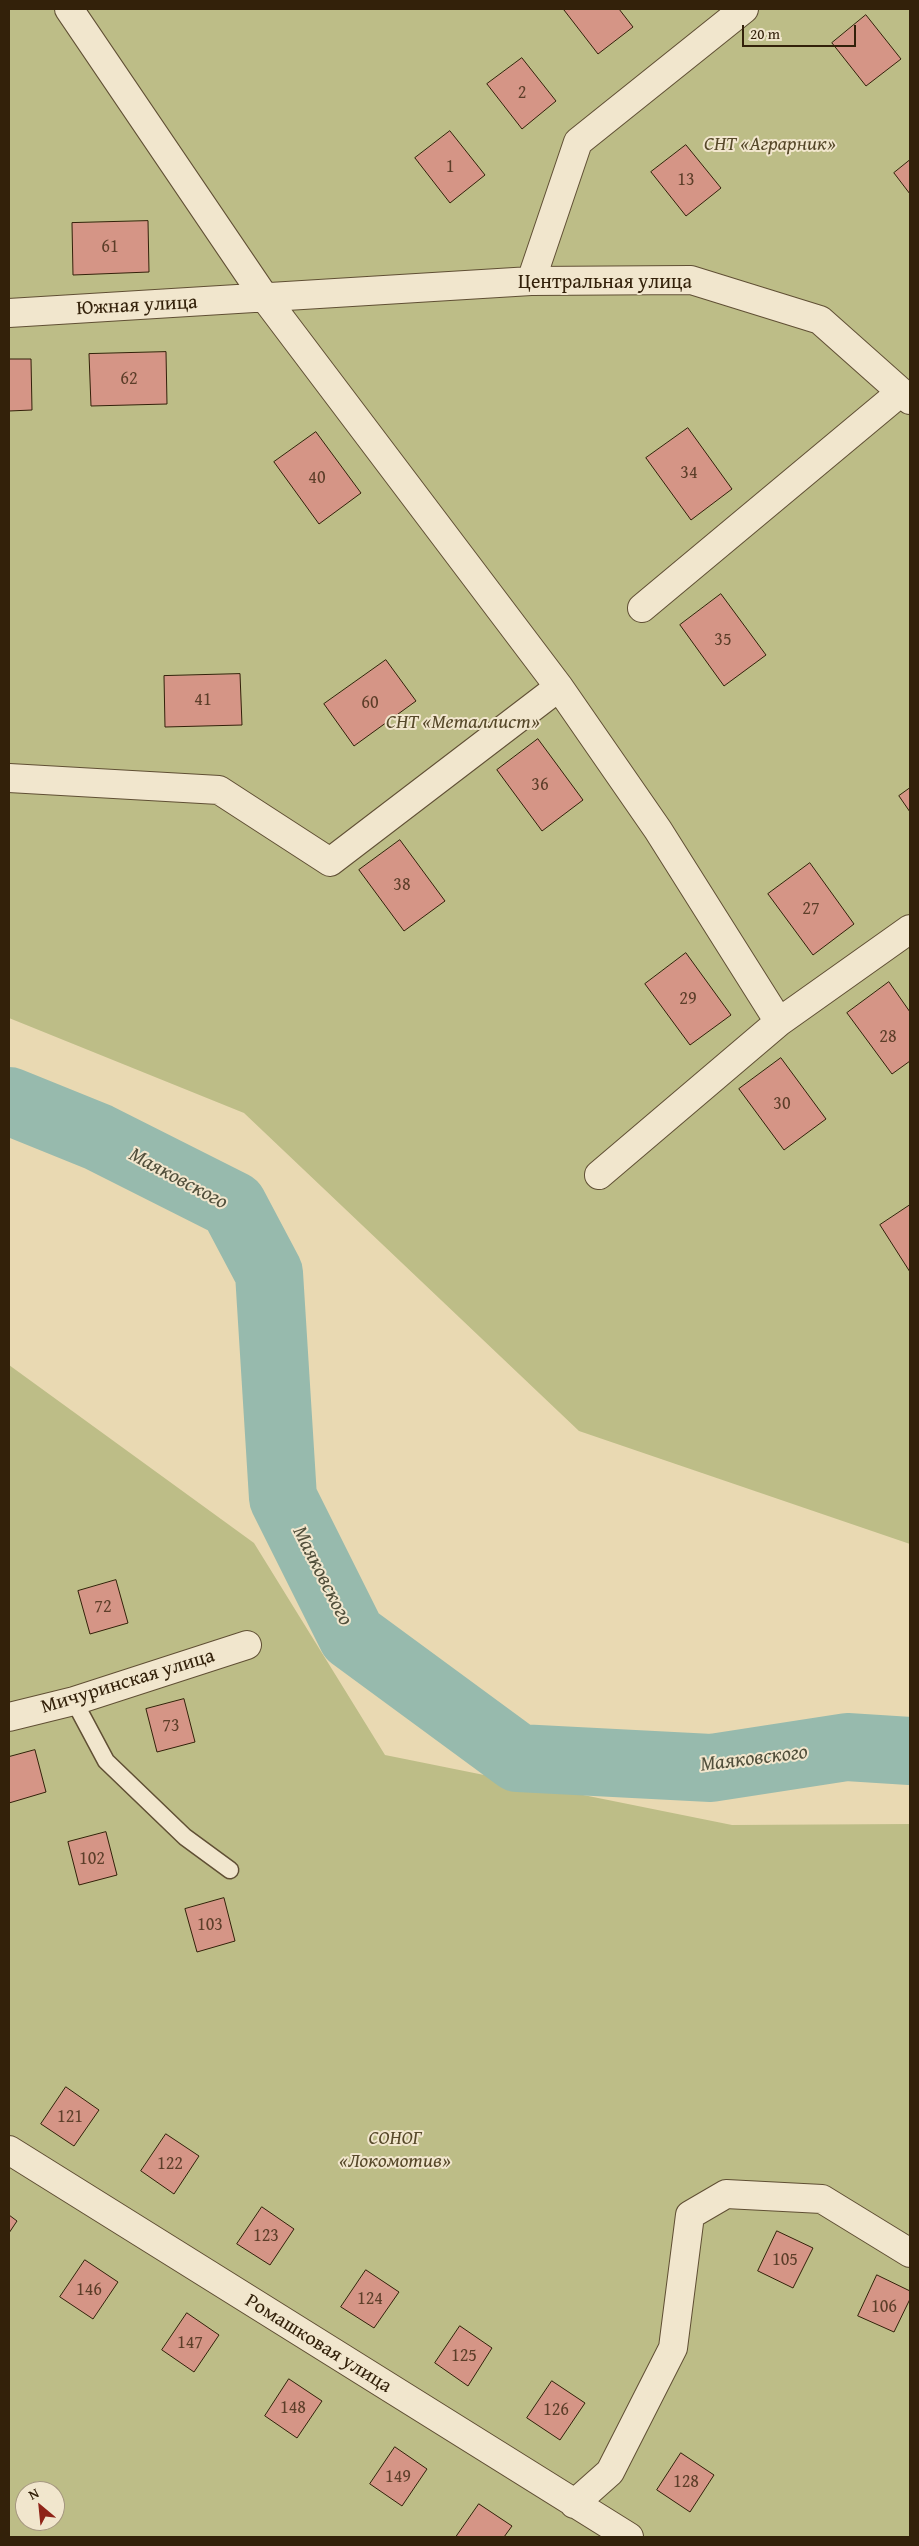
<!DOCTYPE html>
<meta charset="utf-8">
<style>
body{margin:0}
#map{position:relative;width:919px;height:2546px;overflow:hidden;background:#e9d9b2;font-family:"Gentium Book Plus",serif}
canvas{display:block}
.frame{position:absolute;inset:0;border:10px solid #33210a;pointer-events:none}
.north{position:absolute;left:15px;top:2481px;width:50px;height:50px;box-sizing:border-box;background:#f1e6cd;border:1px solid #a5977f;border-radius:50%;rotate:332deg;font-size:14px;font-weight:700;line-height:20px;text-align:center;color:#33210a}
.north::after{content:'';display:block;margin:auto;width:18px;height:22px;background:#8f2418;clip-path:polygon(50% 0,100% 100%,50% 72%,0 100%)}
.scale{position:absolute;left:742px;top:25px;width:114px;height:22px;box-sizing:border-box;border:2px solid #33210a;border-top:0;padding-left:6px;font-size:15px;line-height:18px;white-space:nowrap;color:#33210a;-webkit-text-stroke:4px #f1e6cd;paint-order:stroke}
</style>
<div id="map">
<canvas width="919" height="2546"></canvas>
<div class="frame"></div>
<div class="north">N</div>
<div class="scale">20 m</div>
</div>
<script>
const ctx = document.querySelector('canvas').getContext('2d');
ctx.lineJoin = 'round';
function fill(path, color) { ctx.fillStyle = color; ctx.fill(path, 'evenodd'); }
function strokePath(path, color, width, dash) { ctx.strokeStyle = color; ctx.lineWidth = width; ctx.lineCap = dash ? 'butt' : 'round'; ctx.setLineDash(dash || []); ctx.stroke(path); }
function label(font, color, halo, rows, align = 'center') {
  ctx.font = font + ' "Gentium Book Plus",serif'; ctx.lineWidth = 4; ctx.setLineDash([]); ctx.textBaseline = 'middle'; ctx.strokeStyle = halo; ctx.fillStyle = color; for (const [text, x, y, turn = 0] of rows) {
    ctx.save(); ctx.translate(x, y); ctx.rotate((+turn || 0) * Math.PI / 180); ctx.textAlign = isNaN(turn) ? turn : align; if (halo) ctx.strokeText(text, 0, 0); ctx.fillText(text, 0, 0); ctx.restore();
  }
}
const green = new Path2D(`
 M9,9h901v1535l-331,-113 -335,-318 -235,-95z
 M9,1365l245,178 131,212 347,70 178,-1v713h-901zM25,2491h30v30h-30z`);
const river = new Path2D(`
 M9,1101l89,36 135,68 36,68 14,225 69,138 166,122 193,10 136,-21 63,4`);
const building = new Path2D(`
 M566,9h53l14,18 -35,27 -34,-44z
 M866,15l35,44 -35,27 -34,-43z
 M522,58l34,43 -34,28 -35,-45z
 M450,131l35,44 -35,28 -35,-45z
 M686,145l35,43 -35,28 -35,-44z
 M910,160v34l-16,-21z
 M148,221l1,51 -76,3 -1,-52z
 M166,352l1,52 -76,2 -2,-52z
 M9,359h22l1,51 -23,1z
 M688,428l44,61 -41,31 -45,-62z
 M316,432l45,61 -42,31 -45,-62z
 M721,594l45,61 -42,31 -44,-61z
 M386,660l30,41 -62,45 -30,-42z
 M240,674l2,51 -77,2 -1,-51z
 M538,739l45,61 -41,31 -45,-61z
 M910,788v24l-11,-16z
 M400,840l45,61 -41,30 -45,-61z
 M810,863l44,61 -41,31 -45,-61z
 M686,953l45,62 -41,30 -45,-61z
 M889,982l21,30v49l-18,13 -45,-61z
 M781,1058l45,61 -42,31 -45,-61z
 M910,1205v67l-30,-47z
 M116,1580l12,43 -38,11 -12,-43z
 M184,1699l11,43 -38,10 -11,-43z
 M35,1750l11,42 -37,11v-46z
 M106,1832l11,43 -38,10 -11,-43z
 M224,1898l11,43 -38,11 -12,-43z
 M66,2087l33,23 -25,36 -33,-22z
 M166,2134l33,22 -25,38 -33,-23z
 M262,2207l32,22 -24,36 -33,-21z
 M9,2215l8,6 -8,12z
 M777,2231l36,17 -20,40 -35,-17z
 M85,2260l33,22 -25,37 -33,-22z
 M366,2270l33,22 -25,36 -33,-21z
 M877,2275l33,16v8l-16,33 -36,-16z
 M187,2313l32,22 -25,37 -32,-22z
 M460,2326l32,22 -24,38 -33,-23z
 M289,2379l33,22 -25,37 -32,-22z
 M552,2381l33,22 -25,37 -33,-22z
 M395,2447l32,22 -25,37 -32,-22z
 M681,2453l33,22 -24,37 -33,-22z
 M479,2504l33,22 -8,11h-48z`);
const lane = new Path2D(`
 M74,1701l32,60 79,76 45,33`);
const street = new Path2D(`
 M69,9l196,289 294,389 99,143 121,192
 M531,281l47,-139 166,-133
 M9,313l522,-32 160,-1 129,40 90,80
 M642,608l259,-216
 M9,778l210,12 111,72 229,-175
 M599,1175l180,-153 131,-93
 M9,1717l65,-16 173,-56
 M9,2150l620,387
 M574,2504l36,-32 63,-124 17,-133 36,-21 96,5 88,54`);
const numberNames = [
 ["2",522,93],
 ["1",450,167],
 ["13",686,180],
 ["61",110,247],
 ["62",129,379],
 ["34",689,473],
 ["40",317,478],
 ["35",723,640],
 ["41",203,700],
 ["60",370,703],
 ["36",540,785],
 ["38",402,885],
 ["27",811,909],
 ["29",688,999],
 ["28",888,1037],
 ["30",782,1104],
 ["72",103,1607],
 ["73",171,1726],
 ["102",92,1859],
 ["103",210,1925],
 ["121",70,2117],
 ["122",170,2164],
 ["123",266,2236],
 ["105",785,2260],
 ["146",89,2290],
 ["124",370,2299],
 ["106",884,2307],
 ["147",190,2343],
 ["125",464,2356],
 ["148",293,2408],
 ["126",556,2410],
 ["149",398,2477],
 ["128",686,2482]
];
const parkNames = [
 ["СНТ «Аграрник»",770,145],
 ["СНТ «Металлист»",463,723],
 ["СОНОГ",395,2139],
 ["«Локомотив»",395,2162]
];
const streetNames = [
 ["Центральная улица",605,283],
 ["Южная улица",137,306,-3],
 ["Мичуринская улица",128,1682,-17],
 ["Ромашковая улица",318,2344,32]
];
const waterNames = [
 ["Маяковского",178,1179,28],
 ["Маяковского",322,1576,63],
 ["Маяковского",754,1759,-7]
];
fill(green, '#bdbd87');
strokePath(river, '#97baad', 68);
fill(building, '#d59586');
strokePath(building, '#33210a', 1);
strokePath(lane, '#604f34', 19);
strokePath(street, '#604f34', 30);
strokePath(lane, '#f1e6cd', 16);
strokePath(street, '#f1e6cd', 28);
label('18px', '#5c3e29', null, numberNames);
label('italic 20px', '#564829', '#f1e6cd', parkNames);
label('20px', '#33210a', '#f1e6cd', streetNames);
label('italic 21px', '#514f3b', '#f1e6cd', waterNames);
</script>
